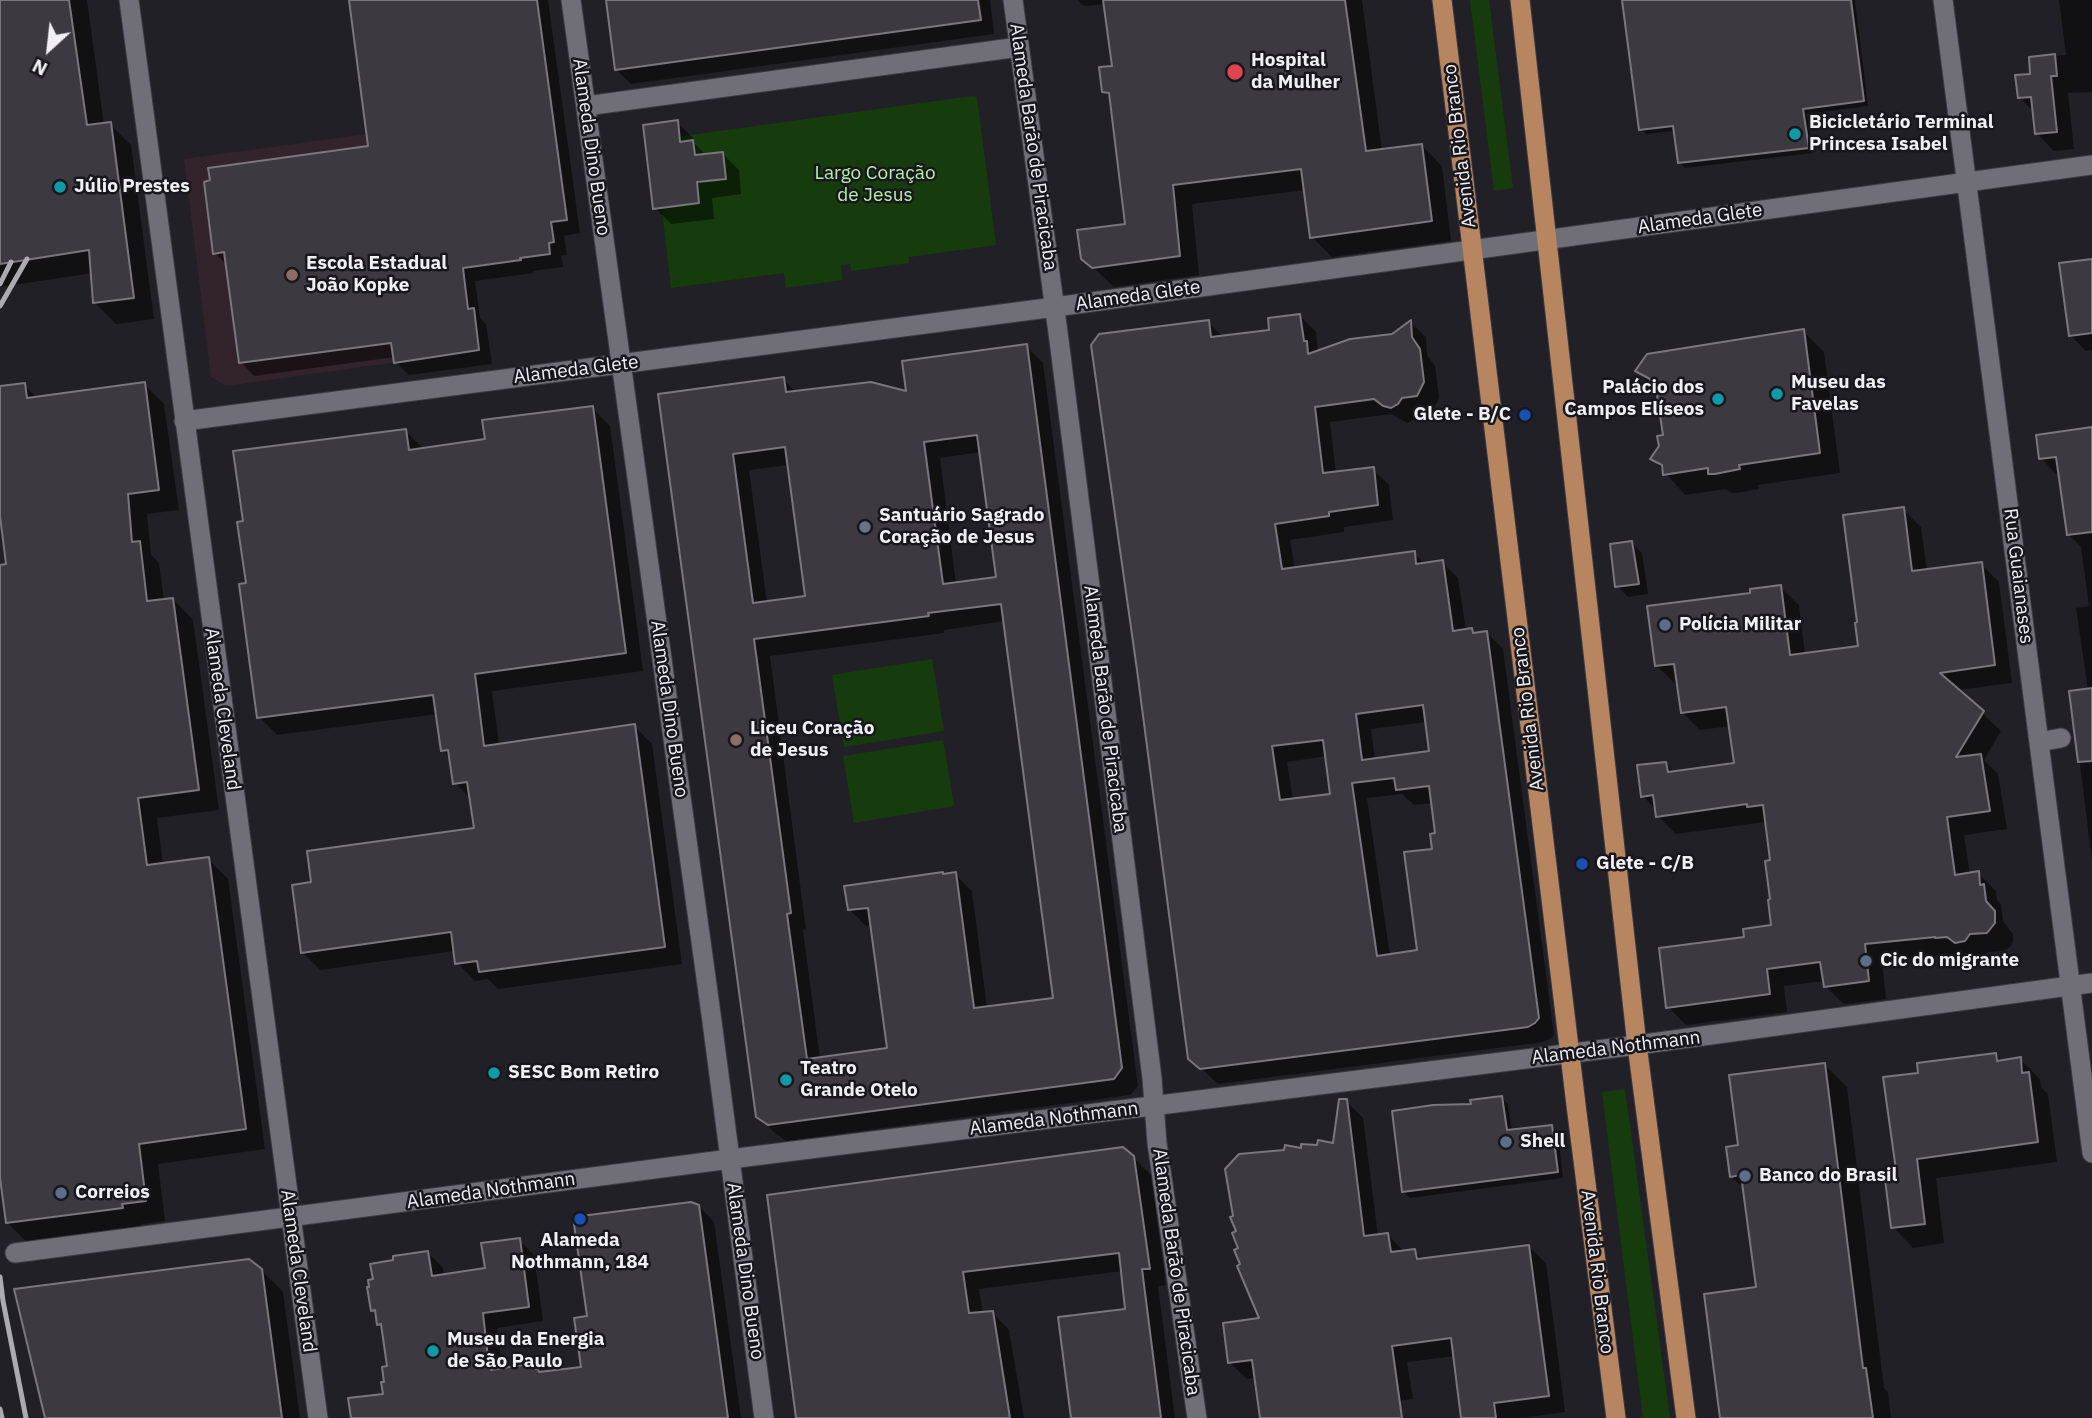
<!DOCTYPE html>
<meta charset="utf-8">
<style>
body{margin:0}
#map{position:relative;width:2092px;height:1418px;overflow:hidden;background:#212027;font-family:"IBM Plex Sans",sans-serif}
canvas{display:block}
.north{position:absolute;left:14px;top:14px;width:70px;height:70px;-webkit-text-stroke:5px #18171d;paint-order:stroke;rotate:207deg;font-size:19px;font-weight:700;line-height:28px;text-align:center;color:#efeff4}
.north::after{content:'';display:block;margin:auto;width:24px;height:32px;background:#efeff4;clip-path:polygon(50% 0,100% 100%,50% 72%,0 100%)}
</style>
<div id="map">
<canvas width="2092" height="1418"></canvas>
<div class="north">N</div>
</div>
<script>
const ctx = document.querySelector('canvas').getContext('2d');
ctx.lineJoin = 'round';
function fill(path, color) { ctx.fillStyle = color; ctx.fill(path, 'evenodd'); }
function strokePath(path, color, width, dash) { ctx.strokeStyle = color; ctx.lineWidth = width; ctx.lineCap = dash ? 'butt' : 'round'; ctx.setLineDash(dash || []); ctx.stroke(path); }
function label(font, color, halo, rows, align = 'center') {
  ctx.font = font + ' "IBM Plex Sans",sans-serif'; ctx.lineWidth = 5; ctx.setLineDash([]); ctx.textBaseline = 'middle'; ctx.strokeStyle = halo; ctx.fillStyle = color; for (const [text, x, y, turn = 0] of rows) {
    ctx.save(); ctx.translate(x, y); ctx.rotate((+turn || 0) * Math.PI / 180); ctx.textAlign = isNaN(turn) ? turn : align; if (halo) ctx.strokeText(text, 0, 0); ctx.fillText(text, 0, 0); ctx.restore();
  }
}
const education = new Path2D(`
 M367,134l31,228 -172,24 -15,-9 -27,-218z`);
const green = new Path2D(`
 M1470,0h19l24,188 -19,3z
 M972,96l5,1 19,148 -87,12v6l-58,8 -1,-7 -9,1 1,15 -56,8 -2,-15 -113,15 -17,-148z
 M932,659l12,72 -100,16 -12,-72z
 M943,740l11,66 -100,17 -11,-67z
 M1625,1089l45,329h-27l-41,-326z`);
const shadow = new Path2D(`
 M0,0h87l17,125 6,-1 21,21 23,174 -38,5 -21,-21 -2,-30 -93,14z
 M350,0h198l32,233 -16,3 3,19 -6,1 2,11 -30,4v2l-58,8 5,37 6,6 6,40 -83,11 -14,-13v-5l-141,19 -13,-14 -13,-96 -13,-13 155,-105z
 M607,0h383l4,34 -363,50 -15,-15z
 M1077,0h285l20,151 40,-5 20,20 9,75 -119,16 -20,-20 -6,-47 -114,14 7,71 -85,12 -31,-29 44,-32 -16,-127 -7,-8 10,-23 -9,-64 -21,2z
 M1624,0h231l13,106 -61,8 6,39 -128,15 -5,-5 -4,-32 -30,3 -5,-5z
 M2059,0h33v92l-24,1 6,56 -20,2 -17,-17 -2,-21 -16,-16 13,-22 -1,-17 35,-3z
 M677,122l16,16 1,5 13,13 16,-2 16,16 2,24 -29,4 2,21 -43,5 -16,-16z
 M2092,260v90l-6,1 -16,-16z
 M1300,316l16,16 2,21 75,-17 17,-14 16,15 1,18 8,11 4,32 -6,13 -15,2 -5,7 -6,3 -16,-9 -61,8 6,52 37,-5 16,16 4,35 -49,7v5l-54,8 5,30 119,-17 11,11 17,-2 16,16 8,53 6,-1 4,4 11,-1 16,16 51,386 -3,3 -7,4 -326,42 -28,-26 18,-736 15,15 48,-6zM1427,722l4,30 -56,8 -4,-31zM1327,756l5,39 -39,5 -6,-38zM1402,794l12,11 19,-2 4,32 -18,117 -29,4 -23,-158z
 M1803,331l21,21 16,121 -82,12 1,4 -23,4h-5l-5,-4 -41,6 -33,-37 13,-21 -6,-43 -22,-23z
 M1026,346l17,17 95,723 -8,9 -344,46 -11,-8 -17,-17 -98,-721 123,-16 14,14h111zM981,452l17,126 -42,6 -16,-126zM789,465l18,132 -40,6 -18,-133zM1005,621l50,378 -68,9 -15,-117 -17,-17 -11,2 -95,33 17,17 6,-1 17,125 -69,9 -17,-129h3l-36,-274 174,-23v-3z
 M144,384l20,20 15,106 -32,4 4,41 8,8 5,38 9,-2 20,21 26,190 -62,8 6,47 45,-6 20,20 37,270 -107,15 7,57 -24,3 1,4 -114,15 -20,-20 -8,-61v-596l8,-1 -8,-65v-109l24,-6 13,13z
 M592,408l18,18 33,245 -151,20 7,54 135,-19 18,18 30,220 -184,25 -10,-10 -13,2 -18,-18 -2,-12 -135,19 -18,-18 11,-69 163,-54 -4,-29 -17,-17 -4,-24 -8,-9 -5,-36 -161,21 -18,-18 -12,-132 158,-154 19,18 63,-9z
 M2092,429v432l-21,-168 17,-3 -12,-82 13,-2 -8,-59 -12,-12 -9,-62 -4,1 -15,-16z
 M1903,509l18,18 6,44 54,-7 18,18 13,101 -54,7 43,41 -17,29 14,14 9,55 -43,6 6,39 8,-1 18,18 1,9 4,4 2,17 10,13v8l-3,5 -7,4 -15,1 -4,7 -10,1 -7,-6h-14l-71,8 4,37 -42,5 -19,-18v-5l-41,5 3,26 -101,13 -18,-18 78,-69 27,-12 -1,-64 -5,-38 -2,-2 -89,12 -18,-18 -1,-5 -14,-15 23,-32 9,9 61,-8 -5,-39 -31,4 -18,-18 -4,-29 -3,1 -18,-18 95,-71 28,-8 19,18 6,50 55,-7zM1983,891h3l3,18 -4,1z
 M1632,543l10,10 6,41 -20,3 -11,-11z
 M1995,1054l7,8 18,-3 20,20 1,8 7,7 9,68 -121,16 8,65 -31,5 -20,-21 6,-49 21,-104z
 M1825,1065l22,22 37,301 4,4 3,26h-170l37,-130 -13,-98 -14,-14 9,-29z
 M1502,1098l6,6 4,27 39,-5 7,7 5,45 -153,20 -7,-7 70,-85z
 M1346,1101l17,17 15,118 9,-2 18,18 10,-1 9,9 105,-13 17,16 19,149 -44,6h-63l5,-1 -8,-61 -48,6 6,37 -58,8 2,11h-95l-6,-40 -9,1 -17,-16 31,-44 42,-169 32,-5z
 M1133,1157l18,18 15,110 -8,1 17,132h-102l54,-107 -4,-40 -144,18 4,25 9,-2 17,18 15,88h-226l-29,-222z
 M699,1206l15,16 27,196h-388l32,-23 4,-27 -5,-39 -5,-5 -1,-9 -6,-5 56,-57 15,15 1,8 43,-6 32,-30 15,15 9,66 -46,7 5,42 33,-5 8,8 40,-5 6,-51z
 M261,1270l22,22 17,126h-253z`);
const building = new Path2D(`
 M0,0h69l18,125 24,-3 23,176 -41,5 -4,-53 -89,14z
 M349,0h188l30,220 -16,2 3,20 -5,1 1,11 -30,4 1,2 -58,8 5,41 6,-1 5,42 -85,13 -3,-20 -152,20 -15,-111 -11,2 -9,-72 6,-2 -2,-12 160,-22z
 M606,0h372l3,20 -366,50z
 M1103,0h242l21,151 56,-7 10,77 -122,17 -9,-69 -128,16 7,71 -88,12 -11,-9 -4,-29 48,-6 -16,-131 -7,-1 -3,-25 13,-1z
 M1622,0h229l13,101 -61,8 6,39 -131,15 -5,-37 -34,4z
 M2055,54l2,22h-6l6,56 -22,2 -4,-37 -13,1 -3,-23 15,-1 -1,-17z
 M678,120l2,22 13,-2 2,15 28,-3 3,27 -29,3 2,21 -46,6 -10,-84z
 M2092,259v74l-23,3 -10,-73z
 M1300,314l4,27h3l1,13 42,-15 42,-5 19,-14 1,17 8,12 4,33 -7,14 -15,2 -4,6 -7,4 -8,-2 -9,-7 -59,8 8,66 51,-6 4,38 -49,7v4l-54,8 7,45 133,-18 1,13 27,-4 10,71 19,-3 1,5 14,-2 52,387 -4,5 -7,4 -328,42 -12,-10 -51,-389 -46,-325 8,-11 110,-14 2,17 58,-7 -1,-12zM1423,705l6,46 -67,9 -6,-46zM1323,740l7,54 -50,6 -8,-54zM1394,778l2,12 33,-4 6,47 -5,1 2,15 -28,3 13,98 -40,6 -25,-173z
 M1804,329l16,124 -81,12 1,4 -25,5h-7v-6l-45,7 -1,-10 -12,-6 9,-13 -2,-10 6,-1 -7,-47h-5l-1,-9 -15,-8 12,-17z
 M1027,344l95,724 -8,11 -346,46 -12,-8 -98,-723 126,-17 2,15 85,-10 35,9 -4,-30zM977,435l19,142 -53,7 -19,-142zM785,447l20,149 -52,7 -20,-149zM1001,604l52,394 -79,10 -18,-136 -13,2v-2l-99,14 4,24 20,-2 19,140 -80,11 -20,-145 4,-1 -37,-274 175,-23 -1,-3z
 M145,382l14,108 -31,4 4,48 8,-1 7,60 26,-3 26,192 -61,8 9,67 62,-8 37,272 -107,15 7,57 -24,3 1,4 -117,15 -6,-45v-613l6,-1 -6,-48v-130l25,-3 2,15z
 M593,406l33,247 -151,21 9,72 151,-22 30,223 -186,25 -2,-11 -22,3 -4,-32 -150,21 -9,-68 19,-3 -4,-31 167,-23 -7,-46 -14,2 -5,-34 -7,1 -8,-56 -176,23 -18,-134 7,-1 -9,-61 6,-1 -10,-70 173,-22 3,21 76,-11 -3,-19z
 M2092,427v105l-25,3 -11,-78 -17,2 -3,-24z
 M1904,507l8,64 70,-9 13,103 -55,8 44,38 -28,46 25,-3 9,57 -43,6 8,58 24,-4 1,14 4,-1 2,17 9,10v12l-8,10 -17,1 -5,7 -10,2 -8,-6 -12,1v-1l-70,7 4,37 -45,6 -4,-25 -53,7 3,25 -104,14 -7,-60 85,-11 -1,-8 28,-4 -3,-25 2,-1 -5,-38 5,-1 -7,-55 -16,2v-3l-91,13 -3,-22 -12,2 -4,-32 29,-3 2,10 66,-9 -8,-56 -45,6 -7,-49 -19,2 -8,-60 103,-13v-4l31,-4 9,70 68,-9 -3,-23 2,-1 -14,-107z
 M1632,541l7,43 -24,3 -5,-43z
 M2092,688v73l-14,1 -9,-71z
 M1996,1053l1,8 24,-4 1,16 7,-1 9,70 -121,17 8,65 -34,4 -6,-49 12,-2 -14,-100 35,-4 -1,-10z
 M1825,1063l38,305h3l7,50h-153l-16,-124 52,-7 -15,-112 -11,2 -4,-30 12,-2 -9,-70z
 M1502,1096l5,34 45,-5 6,47 -156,20 -10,-81 41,-6 38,-1 -1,-4z
 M1339,1099h8l17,137 24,-3 3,19 24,-3 2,10 112,-14 20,151 -55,7 2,15h-35l-10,-80 -59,8 10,72h-142l-8,-58 -24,3 -5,-40 36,-5 -22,-52 3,-2 -6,-14 4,-2 -6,-15 4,-2 -6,-14 3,-1 -8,-47 14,-15 45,-4 1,-5 16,3v-4l16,1 1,-5 15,3z
 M1123,1147l11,9 16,113h-8l19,149h-90l-13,-101 67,-8 -6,-56 -156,19 6,41 24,-2 17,107h-214l-29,-223z
 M691,1202l8,3 29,213h-377l-3,-20 35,-4 -2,-12h3l-2,-15 5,-1 -6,-42 -4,1 -2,-15 -4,1 -4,-24h2l-1,-7 5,-1 -3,-15 23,-4v-4l35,-5 4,25 53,-8 -4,-25 39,-5 9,69 -46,6 6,54 2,3 44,-7 1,6h2l1,3 42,-5 -7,-49 13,-2 -14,-99z
 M249,1259l13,10 20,149h-237l-31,-129z`);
const minor = new Path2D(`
 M129,0l189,1418
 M571,0l140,1014 53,404
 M1013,0l46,340 93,738 5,65 40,275
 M1943,0l149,1153
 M586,106l433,-59
 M184,421l871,-114 1037,-142
 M2039,742l22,-4
 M1637,1045l455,-62`);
const tertiary = new Path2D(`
 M15,1253l715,-94 907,-114`);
const primary = new Path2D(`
 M1442,0l135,1113 39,305
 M1520,0l117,1045 49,373`);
const rail = new Path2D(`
 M0,284l11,-22
 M0,306l27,-47
 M0,1277l3,24 23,117
 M0,1409l2,9`);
const markers = [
 [1235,72,9,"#e0444e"],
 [1795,134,7,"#0f9aa8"],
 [60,187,7,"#0f9aa8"],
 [292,275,7,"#8d6e63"],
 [1777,394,7,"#0f9aa8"],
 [1718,399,7,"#0f9aa8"],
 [1525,415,7,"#1a4fb4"],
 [865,527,7,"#6b7280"],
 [1665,625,7,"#5c6f8a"],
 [736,740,7,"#8d6e63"],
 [1582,864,7,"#1a4fb4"],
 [1866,961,7,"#5c6f8a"],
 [494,1073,7,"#0f9aa8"],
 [786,1080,7,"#0f9aa8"],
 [1506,1142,7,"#5c6f8a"],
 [1745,1176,7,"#5c6f8a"],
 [61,1193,7,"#5c6f8a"],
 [580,1219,7,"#1a4fb4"],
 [433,1351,7,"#0f9aa8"]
];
const poiNames = [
 ["Hospital",1251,61],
 ["da Mulher",1251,83],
 ["Bicicletário Terminal",1809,123],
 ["Princesa Isabel",1809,145],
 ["Júlio Prestes",74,187],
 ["Escola Estadual",306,264],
 ["João Kopke",306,286],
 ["Museu das",1791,383],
 ["Favelas",1791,405],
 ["Palácio dos",1704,388,"right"],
 ["Campos Elíseos",1704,410,"right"],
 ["Glete - B/C",1511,415,"right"],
 ["Santuário Sagrado",879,516],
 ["Coração de Jesus",879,538],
 ["Polícia Militar",1679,625],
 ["Liceu Coração",750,729],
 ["de Jesus",750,751],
 ["Glete - C/B",1596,864],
 ["Cic do migrante",1880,961],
 ["Teatro",800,1069],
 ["Grande Otelo",800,1091],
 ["SESC Bom Retiro",508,1073],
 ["Shell",1520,1142],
 ["Banco do Brasil",1759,1176],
 ["Correios",75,1193],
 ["Alameda",580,1241,"center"],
 ["Nothmann, 184",580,1263,"center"],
 ["Museu da Energia",447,1340],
 ["de São Paulo",447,1362]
];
const streetNames = [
 ["Avenida Rio Branco",1460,146,-97],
 ["Alameda Dino Bueno",591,147,82],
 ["Alameda Barão de Piracicaba",1033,147,82],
 ["Alameda Glete",1700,219,-8],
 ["Alameda Glete",1138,296,-8],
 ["Alameda Glete",576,370,-7],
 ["Rua Guaianases",2018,576,83],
 ["Alameda Cleveland",222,709,82],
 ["Alameda Dino Bueno",669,709,82],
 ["Alameda Barão de Piracicaba",1105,709,83],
 ["Avenida Rio Branco",1528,709,-97],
 ["Alameda Nothmann",1616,1048,-7],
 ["Alameda Nothmann",1054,1119,-7],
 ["Alameda Nothmann",491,1191,-8],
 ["Alameda Cleveland",298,1271,82],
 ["Alameda Dino Bueno",745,1271,82],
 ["Alameda Barão de Piracicaba",1176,1272,82],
 ["Avenida Rio Branco",1597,1272,83]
];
const parkNames = [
 ["Largo Coração",875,174],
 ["de Jesus",875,196]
];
fill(education, '#33232c');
fill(green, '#163c0e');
fill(shadow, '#0007');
fill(building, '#3c3940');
strokePath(building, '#79767e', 2);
strokePath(minor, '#3d3c42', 21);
strokePath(tertiary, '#3d3c42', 21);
strokePath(primary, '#3d3c42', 21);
strokePath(minor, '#706f77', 19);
strokePath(tertiary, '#706f77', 19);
strokePath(primary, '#b78560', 19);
strokePath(rail, '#acabb1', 5);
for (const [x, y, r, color] of markers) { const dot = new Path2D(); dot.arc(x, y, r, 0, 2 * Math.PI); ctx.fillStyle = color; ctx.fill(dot); strokePath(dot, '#18171d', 2.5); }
label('bold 19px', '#efeff4', '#18171d', poiNames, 'left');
label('19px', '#efeff4', '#18171d', streetNames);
label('19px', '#b4f1a7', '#18171d', parkNames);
</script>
